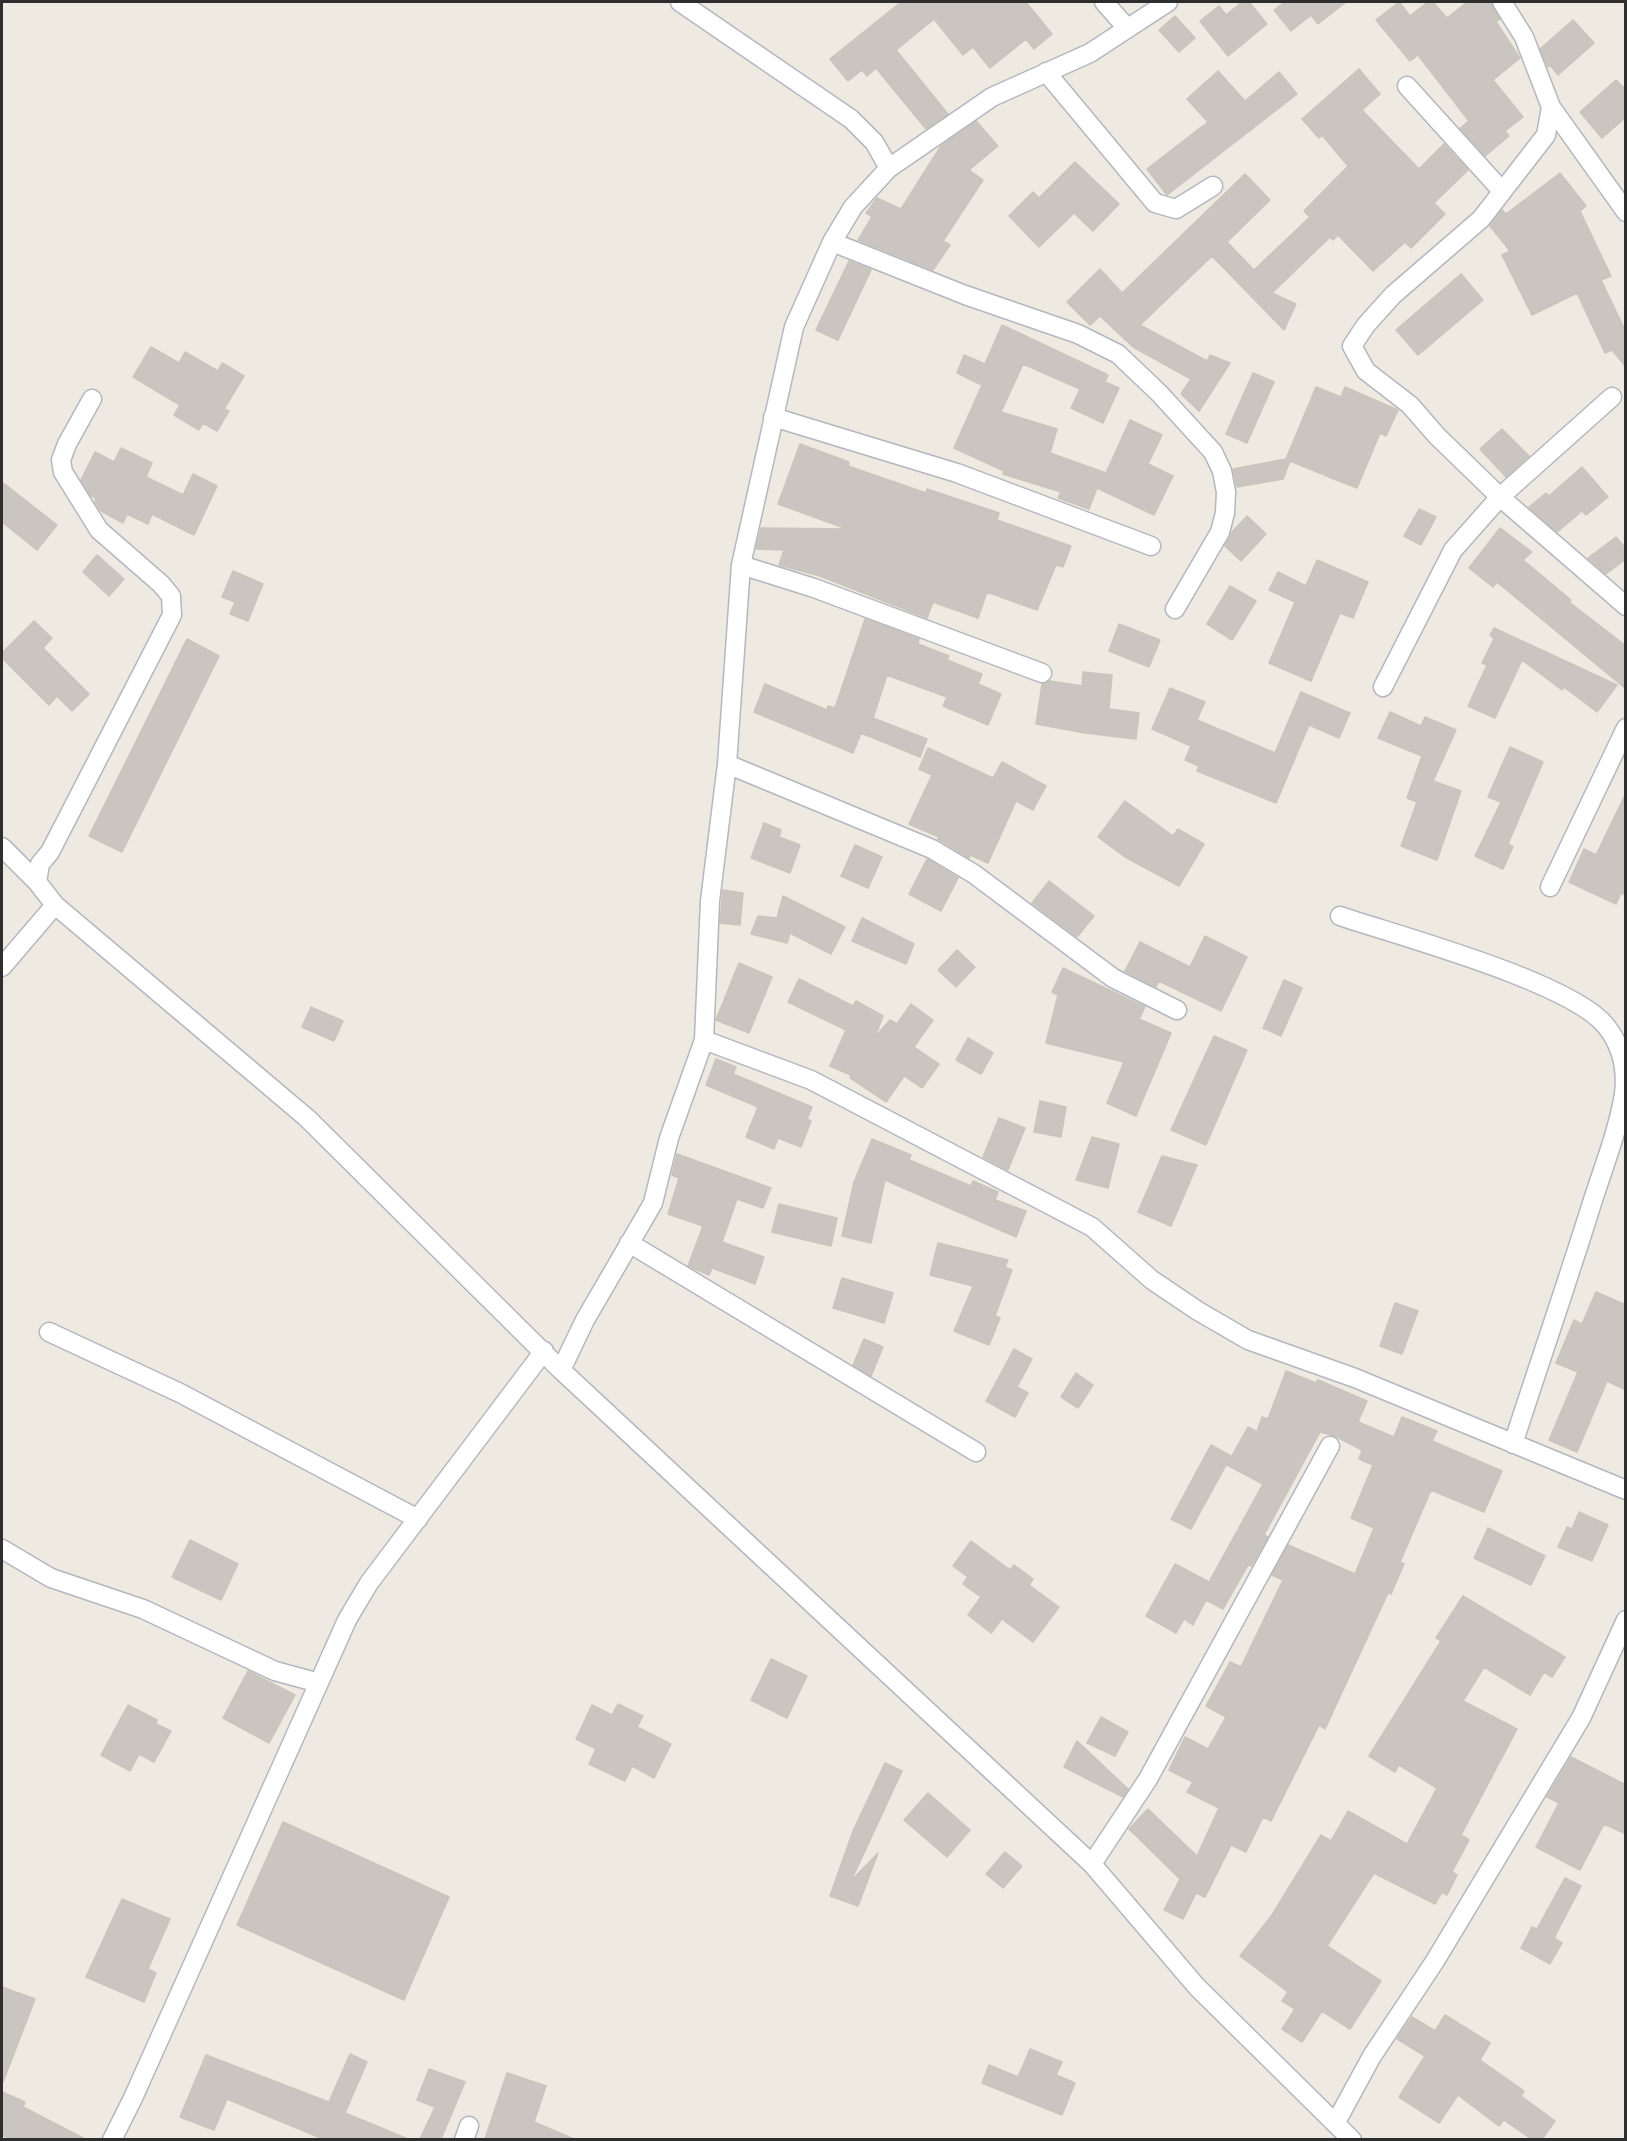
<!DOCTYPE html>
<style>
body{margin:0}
#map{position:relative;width:1627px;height:2141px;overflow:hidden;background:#eee9e1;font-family:"Public Sans",sans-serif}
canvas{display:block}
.frame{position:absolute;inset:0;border:3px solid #2e2e2e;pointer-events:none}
</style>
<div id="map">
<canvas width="1627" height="2141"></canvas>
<div class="frame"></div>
</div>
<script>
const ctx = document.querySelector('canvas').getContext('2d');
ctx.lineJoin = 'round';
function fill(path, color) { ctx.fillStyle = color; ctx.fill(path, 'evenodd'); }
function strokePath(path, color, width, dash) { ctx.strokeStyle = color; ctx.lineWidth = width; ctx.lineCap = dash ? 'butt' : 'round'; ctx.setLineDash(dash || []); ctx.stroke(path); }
const building = new Path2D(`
 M901,2h125l26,32 -18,15 -8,-10 -36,29 -17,-21 -10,8 -29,-36 -38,31 52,64 -22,15 -50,-61 -9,8 -5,-6 -14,11 -18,-22z
 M1242,2h7l18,22 -39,32 -28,-35 19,-15 7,9z
 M1285,2h61l-28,22 -7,-9 -20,16 -17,-21z
 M1399,2l11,14 18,-14h5l14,16 20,-16h24l9,17 -4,3 24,36 -27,22 30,37 -18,14 4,5 -24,20 -25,-28 9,-7 -51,-66 -8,6 -34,-41z
 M1175,16l20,22 -16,14 -20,-22z
 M1573,20l21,23 -36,32 -8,-10 -2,2 -8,-18z
 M1359,69l21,25 -18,16 57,59 25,-25 24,26 -34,33 11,11 -34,34 -6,-6 -32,29 -35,-36 -5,5 -3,-3 -58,56 24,11 -12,26 -72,-74 -72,69 67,36 3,-6 20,8 -31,48 -18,-17 10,-15 -58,-32 -33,-31 -10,9 -23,-23 33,-33 22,24 123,-119 25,26 -43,42 27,28 56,-53 -6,-6 44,-45 -26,-31 -3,3 -17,-19z
 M1218,71l27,30 34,-29 18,22 -130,101 -20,-26 61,-47 -21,-23z
 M1616,80l10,10v27l-24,21 -22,-26z
 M976,121l22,25 -29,24 14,10 -40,61 7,4 -17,25 -75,-30 14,-23 -6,-4 11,-15 24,11 40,-63z
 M1075,162l44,42 -26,27 -19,-18 -35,34 -30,-31 24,-24 6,6z
 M1560,173l26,33 -6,5 31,65 -10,4 25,52v35l-14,-17 -7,3 -28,-60 -45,22 -30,-60 8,-4 -20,-25 12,-16 4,4z
 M849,261l22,9 -33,70 -22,-10z
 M1461,274l22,26 -65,55 -22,-25z
 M1002,325l106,50 -3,7 14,6 -16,35 -32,-15 9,-19 -57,-25 -22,48 56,17 -7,24 56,20 24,-53 32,15 -14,29 25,12 -19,39 -57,-27 -8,21 -31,-11 3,-6 -58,-18 1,-3 -50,-23 28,-63 -25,-12 7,-18 21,9z
 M151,347l28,16 6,-11 33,19 4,-8 22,13 -20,33 5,2 -12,20 -14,-8 -4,7 -25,-15 6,-10 -47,-28z
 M1253,373l21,9 -27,61 -21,-9z
 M1316,387l25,10 4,-10 53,23 -12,26 -6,-3 -23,55 -33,-13 1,-4 -3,3 -32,-13 -7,18 -46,8 -4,-18 53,-10z
 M1502,429l27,27 -23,21 -26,-28z
 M800,444l49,18 -1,4 78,27 1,-4 72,24 -2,7 74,26 -8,21 -7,-2 -19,45 -50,-18 -9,26 -45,-16 -6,16 -107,-42 -41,-11 5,-15 -28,-1 5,-21 86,1 -69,-25z
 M121,448l31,15 -6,14 37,18 10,-21 24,12 -23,49 -42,-21 -4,10 -21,-10 -4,9 -22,-12 -6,-9 1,-4 -5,-2 -10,-16 14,-28 19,10z
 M1582,467l26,30 -22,18 -4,-4 -25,21 -28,-25 17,-14 3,3z
 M2,482l55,43 -20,25 -35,-28z
 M1419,509l17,8 -15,28 -17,-9z
 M1247,516l19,18 -25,27 -16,-15 7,-14z
 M1500,528l32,24 -9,8 48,40 -2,2 57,44v43l-129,-107 -4,5 -24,-19z
 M1616,537l10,12v10l-20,15 -18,-16z
 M97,555l27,24 -15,17 -26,-24z
 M1317,560l51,22 -15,36 -13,-5 -29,68 -42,-18 26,-61 -26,-12 9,-18 28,14z
 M233,571l30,13 -15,37 -18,-7 5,-12 -13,-5z
 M1230,586l26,15 -24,39 -25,-16z
 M865,619l54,20 -1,5 31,12 -2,4 35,14 -4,10 23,10 -13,31 -45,-19 4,-9 -60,-22 -14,43 54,21 -7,18 -59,-24 -8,20 -99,-41 11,-28 62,26 1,-4 7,2z
 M34,621l18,17 -9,10 46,46 -17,17 -15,-15 -8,9 -47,-47v-5z
 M1119,624l41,16 -11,27 -40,-16z
 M1494,628l123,57 -20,27 -33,-25 -2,3 -40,-30 -27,58 -27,-12 19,-41 -5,-2 12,-24 -4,-4z
 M187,639l32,17 -97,196 -33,-16z
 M1083,672l29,3 -3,34 30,4 -3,26 -51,-6 -49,-9 6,-40 8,-3 32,5z
 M1170,688l35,14 -8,18 78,33 26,-61 49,21 -11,25 -30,-13 -33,78 -79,-32 2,-5 -14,-6 6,-14 -39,-17z
 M1390,712l31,14 4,-9 31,13 -23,51 28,10 -24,69 -36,-14 16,-44 -10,-4 15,-42 -44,-18z
 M1510,747l33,15 -35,82 5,3 -10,22 -28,-13 26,-54 -13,-5z
 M928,748l65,30 9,-16 44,24 -13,24 -17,-9 -28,62 -18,-8 -1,3 -31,-19 1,-2 -30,-13 23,-49 -13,-6z
 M1626,793v102l-5,-2 -5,11 -47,-22 15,-33 12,6z
 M1125,801l48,35 5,-7 26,15 -25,42 -54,-29 -27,-20z
 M764,823l17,7 -2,7 21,8 -10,28 -39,-15z
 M855,845l27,12 -14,31 -27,-12z
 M927,859l31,19 -17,33 -32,-17z
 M1049,881l45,35 -17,21 -45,-34z
 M723,890l20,3 -3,32 -20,-2z
 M783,896l62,31 -14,27 -41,-21 -3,10 -36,-9 7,-18 19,2z
 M862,918l52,26 -8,20 -54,-23z
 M1205,936l42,21 -26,54 -62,-30 -3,6 -31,-16 15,-29 50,25z
 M957,950l18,17 -19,20 -18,-17z
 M739,963l33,14 -23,56 -33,-13z
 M1063,968l82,39 -6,12 32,14 -35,83 -29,-13 17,-41 -78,-19 12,-48 -6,-3z
 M799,979l54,27 3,-5 27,15 -8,21 15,-17 7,4 14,-20 22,16 -19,27 25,17 -17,24 -18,-12 -18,26 -36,-24 1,-3 -21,-9 16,-36 -58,-28z
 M1284,980l18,8 -21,48 -18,-8z
 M311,1007l32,14 -9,20 -32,-14z
 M1214,1036l33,14 -41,95 -35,-15z
 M968,1038l25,15 -12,21 -25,-14z
 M716,1059l20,8 -3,7 79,33 -5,12 4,2 -10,26 -23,-9 -4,11 -28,-12 12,-30 -52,-22z
 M1040,1101l26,6 -5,30 -27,-5z
 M999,1118l26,10 -17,42 -25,-13z
 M1092,1137l27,7 -11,44 -32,-8z
 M872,1139l39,16 -2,5 62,26 2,-5 25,11 -3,8 31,11 -10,26 -131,-57 -14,63 -29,-7 12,-54z
 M677,1154l94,34 -8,20 -26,-9 -15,43 42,15 -9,27 -43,-16 -3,7 -21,-9 15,-40 -35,-12 11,-36 -7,-3z
 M1162,1156l35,9 -26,61 -33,-14z
 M779,1204l58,14 -6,28 -59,-14z
 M938,1243l70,17 -3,7 7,3 -17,46 5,2 -11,27 -35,-14 19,-45 -43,-11z
 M842,1278l51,15 -9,30 -51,-15z
 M1596,1292l30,13v85l-19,-9 -30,71 -28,-12 29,-68 -22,-9 18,-43 8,4z
 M1395,1303l23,8 -16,43 -22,-8z
 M864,1339l19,8 -12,29 -18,-11z
 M1014,1349l18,10 -15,28 11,6 -13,24 -29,-16z
 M1286,1371l30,12 2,-3 49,21 -9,21 36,15 8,-20 35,14 -5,10 70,30 -18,41 -53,-22 -31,72 4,2 -13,30 -3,-1 -63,136 -6,-4 -48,96 -8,-4 -17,35 -15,-7 -26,52 -9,-4 -13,26 -19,-9 16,-31 -51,-50 19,-20 49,47 22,-48 -32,-16 6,-10 -24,-12 16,-33 23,12 18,-32 -20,-11 24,-44 11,5 42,-87 -11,-5 16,-30 67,29 19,-46 -23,-10 22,-53 -14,-6 3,-9 -27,-14 -15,-4 -56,103 4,2 -17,29 -3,-1 -25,44 -17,-9 -13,25 -9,-6 -8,14 -30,-17 29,-52 34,18 54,-98 -36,-19 21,-38 9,5 5,-15 6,2z
 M1076,1373l17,12 -15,23 -17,-11z
 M1211,1445l20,11 -40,73 -20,-10z
 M1579,1512l29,13 -16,36 -34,-14 9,-20 5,2z
 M1488,1528l57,28 -14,29 -57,-27z
 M190,1540l48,24 -17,36 -49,-23z
 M971,1541l39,29 4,-5 19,14 -4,6 30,22 -26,35 -31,-23 -11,14 -23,-18 13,-18 -18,-13 5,-7 -15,-11z
 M1463,1596l102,61 -13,20 -8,-5 -14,23 -46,-28 -21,34 54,28 -56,106 8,5 -17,32 5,3 -10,20 -5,-3 -7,12 -61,-31 -47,73 54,35 -31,48 -28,-18 -20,31 -20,-13 13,-20 -13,-8 6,-9 -48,-36 32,-41 49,-80 10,6 17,-30 59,33 30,-56 -38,-23 -4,7 -26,-16 72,-115 -5,-3z
 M771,1659l36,17 -20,42 -36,-18z
 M248,1671l47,24 -26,48 -46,-25z
 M618,1704l25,12 -6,11 34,17 -17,34 -22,-12 -7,15 -36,-17 7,-15 -20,-10 16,-34 20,10z
 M128,1705l29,15 -1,4 15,7 -17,31 -15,-8 -9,17 -29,-16z
 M1101,1717l27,15 -13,24 -28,-13z
 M1077,1741l51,48 -5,8 -59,-30z
 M1571,1757l55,28v49l-22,-10 -24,46 -44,-23 23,-44 -12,-6z
 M885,1763l17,8 -51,110 27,-28 -20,53 -28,-10 23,-65z
 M928,1793l42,37 -23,27 -43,-37z
 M283,1822l166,75 -45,103 -167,-75z
 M1005,1852l17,14 -19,22 -17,-14z
 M1565,1878l16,8 -27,52 8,5 -12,21 -29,-16 11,-21 5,2z
 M122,1899l48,20 -22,50 8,4 -12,29 -58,-25z
 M2,1987l33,12 -32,83 -1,-1z
 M1445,2015l45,28 -10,17 44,31 -3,5 34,25 -13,18h-11l-27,-19 -5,6 -41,-31 -19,28 -40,-26 26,-41 -28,-17 15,-22 23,14z
 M1030,2049l32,13 -6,13 19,8 -13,32 -80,-32 7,-18 29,12z
 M350,2054l17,8 -22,51 63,26h-85l-96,-40 -13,31 -34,-13 26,-62 123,47z
 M429,2069l36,13 -24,57h-21l15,-32 -18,-7z
 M507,2073l39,13 -12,36 40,17h-89z
 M2,2092l23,10 -2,5 62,32h-74l-9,-4z`);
const minor = new Path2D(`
 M680,2l171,117 23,23 15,26
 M1104,2l23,26
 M1502,2l22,35 27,70 -5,28 -65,84 -88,76 -27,30 -14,21 14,25 44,34 27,31 63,61 126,109
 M1046,72l109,131 21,6 37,-23
 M1407,86l95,105
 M1551,107l75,105
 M832,242l133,53 113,39 40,20 41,39 54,59 9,19 4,21 -1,21 -5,19 -45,77
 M773,417l184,56 194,73
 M741,565l73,23 228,85
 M1383,687l70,-137 47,-53 112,-100
 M727,764l205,85 42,25 139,104 64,32
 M2,847l35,35 18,23 252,213 254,252 531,494 105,123 155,153
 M37,882l3,-18 10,-12 122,-237 -1,-19 -10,-12 -62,-54 -36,-58 -2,-12 6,-16 25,-45
 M1550,887l76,-159
 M1340,916c59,20 231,66 266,110 16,20 21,43 18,68 -6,37 -21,74 -32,109 -25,80 -53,161 -79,241
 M2,967l53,-62
 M704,1040l107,40 281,147 60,53 46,31 50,29 107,38 271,112
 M629,1243l347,209
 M49,1332l131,61 238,126
 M561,1370l24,-50 68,-117 16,-65 35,-98 6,-139 17,-137 14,-199 53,-238 38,-85 21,-35 36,-39 103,-71 98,-44 78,-51
 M2,1549l49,29 92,31 132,62 44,12
 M1092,1864l56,-85 182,-333
 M1336,2122l36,-66 63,-95 146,-243 45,-98
 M112,2140l21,-42 214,-478 22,-37 175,-232
 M464,2140l5,-14`);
fill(building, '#cac5c0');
strokePath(building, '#cac4ba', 1.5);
strokePath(minor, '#b4b7c0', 21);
strokePath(minor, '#fff', 18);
</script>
